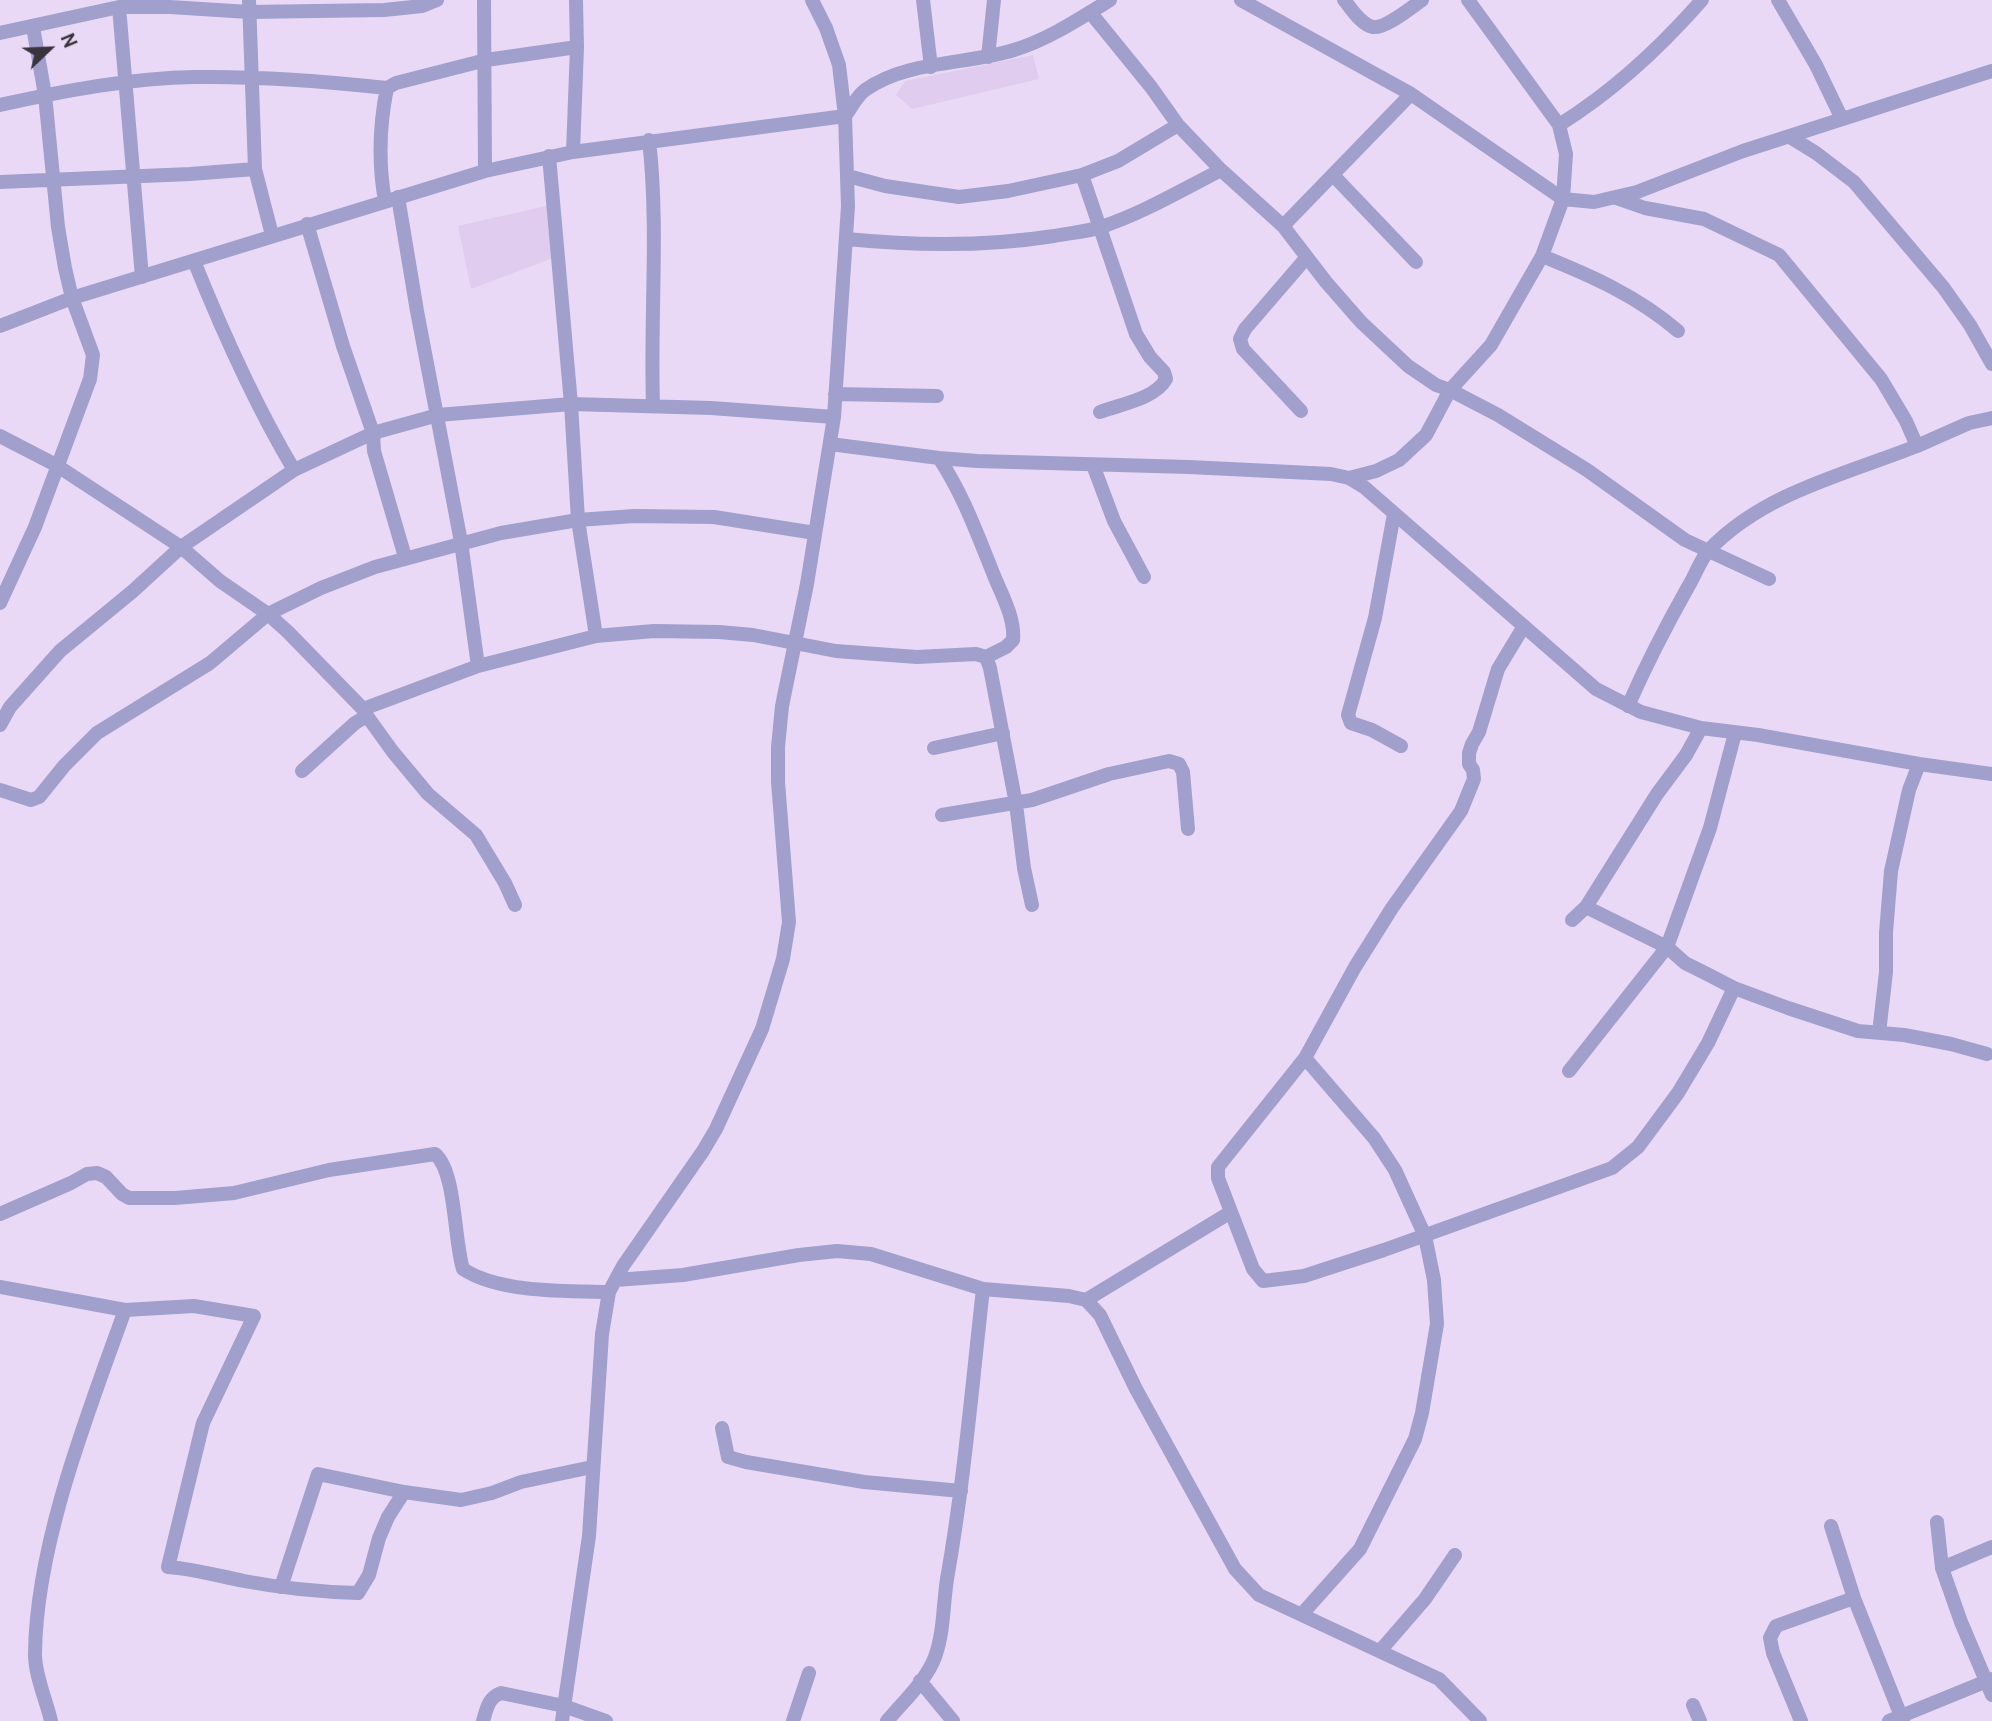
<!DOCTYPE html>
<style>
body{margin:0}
#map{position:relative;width:1992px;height:1721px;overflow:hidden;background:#e9d9f6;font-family:Cabin,sans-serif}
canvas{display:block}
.north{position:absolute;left:14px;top:14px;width:70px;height:70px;-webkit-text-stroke:5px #e9d9f6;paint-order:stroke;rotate:67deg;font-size:19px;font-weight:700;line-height:28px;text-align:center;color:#39333e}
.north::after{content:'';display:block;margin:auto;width:24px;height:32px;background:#39333e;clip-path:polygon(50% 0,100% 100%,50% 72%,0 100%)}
</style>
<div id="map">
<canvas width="1992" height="1721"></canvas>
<div class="north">N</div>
</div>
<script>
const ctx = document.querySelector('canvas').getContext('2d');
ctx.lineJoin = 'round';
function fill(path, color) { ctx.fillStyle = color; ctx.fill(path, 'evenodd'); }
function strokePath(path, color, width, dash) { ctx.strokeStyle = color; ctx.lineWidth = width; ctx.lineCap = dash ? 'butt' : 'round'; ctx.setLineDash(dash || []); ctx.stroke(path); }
const built = new Path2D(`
 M1033,55l6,24 -127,30 -16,-14 9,-14z
 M550,205l3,53 -82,31 -13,-63z`);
const minor = new Path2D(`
 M249,0l6,169 17,66
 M484,0l1,171
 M923,0l8,67
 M1241,0l170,94 152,105 31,3 43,-10 106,-41 249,-80
 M1344,0c7,8 17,25 29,27 12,2 39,-20 49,-27
 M1778,0l38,65 26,54
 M119,7l23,270
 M1090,12l61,75 27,38 43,45 62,56 43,56 35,40 47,44 28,19 14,5 48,25 89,55 98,70 84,39
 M0,33l119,-26h51l79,5 135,-2 38,-4 15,-6
 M988,57l6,-57
 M0,105c63,-14 130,-27 195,-28 64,-1 128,4 192,11
 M1559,125c55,-34 100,-76 143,-125
 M1790,137l26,16 38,29 89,105 27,38 22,39
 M649,140c10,88 1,177 4,265
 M573,152l4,-105 -1,-47
 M549,156l22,248 7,116 18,116
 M1082,175l54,159 14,23 14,15 2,7c-11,20 -45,25 -66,33
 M1333,175l83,87
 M848,176l37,10 74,11 49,-6 74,-16 36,-14 60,-36
 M0,182l190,-8 65,-5
 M398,197l19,114 44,231 17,124
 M1616,198l29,10 59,11 75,36 102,124 25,42 11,25c-71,28 -154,47 -208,104 -9,10 -14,26 -21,37 -22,39 -42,78 -60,119
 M385,201c-7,-39 -6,-74 2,-113l9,-5 90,-23 91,-13
 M307,224l36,122 30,87 1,18 31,106
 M1283,226l128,-132
 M847,239c70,7 137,8 207,-3 15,-3 32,-4 47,-9 42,-14 81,-37 120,-57
 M1542,256c50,20 95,40 136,75
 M194,261c29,72 60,142 100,209
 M0,326l72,-28 413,-127 88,-19 272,-36c6,-8 12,-20 20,-26 43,-30 101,-25 149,-40 35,-11 65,-31 96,-50
 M835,394l102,2
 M1301,411l-58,-62 -3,-10 5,-10 62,-72
 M0,436l56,29 125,82 39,34 48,33 20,18 75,77 4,7 -12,7 -53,48
 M830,444l109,14 38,3 212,6 142,7 18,4 15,9 232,202 45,23 60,16 57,7 161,29 73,10
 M1917,446l52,-23 23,-5
 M939,458c25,38 39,78 56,120 8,19 20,41 18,62l-7,7 -20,10
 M1093,465l21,56 30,56
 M1349,478l27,-7 23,-11 27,-25 24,-45 41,-45 51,-89 21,-57 3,-45 -7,-29 -91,-125
 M1394,514l-19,104 -27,97 3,8 21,7 29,16
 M0,603l35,-76 55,-148 3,-24 -21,-57 -7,-30 -7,-41 -13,-132 -12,-68
 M1524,626l-26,43 -19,63 -7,12 -3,9v11l4,6 1,9 -13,32 -69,97 -37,59 -50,91 -87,109v11l35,91 10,12 41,-5 80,-26 228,-82 26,-21 40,-54 30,-50 26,-55
 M363,709l115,-43 118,-30 58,-5 65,1 34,3 83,16 81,6 59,-3 10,3 4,11 26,136 8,64 8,37
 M367,716l26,36 35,42 48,41 29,48 10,22
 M0,725l10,-18 50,-56 73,-60 48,-44 113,-77 79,-37 65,-18 133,-11 140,4 123,9
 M934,748l69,-15
 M0,790l31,10 8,-3 25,-31 33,-33 113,-70 58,-49 53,-26 54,-21 126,-34 77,-13 56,-4 80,1 101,16
 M942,815l90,-15 77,-26 60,-13 10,3 4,8 5,57
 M1586,907l81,40 18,16 24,12 25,13 54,20 70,23 46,4 47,9 36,10
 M1572,920l14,-13 71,-113 29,-39 15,-27
 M1879,1033l7,-61v-39l5,-62 18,-81 10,-26
 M1569,1071l98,-124 43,-119 25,-95
 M0,1214l71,-31 16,-9 10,-1 9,4 16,17 7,4h46l59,-5 95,-23 106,-16c21,17 19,87 28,115 36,24 103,22 146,23
 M616,1280l67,-5 116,-20 38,-4 34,3 112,35 86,7 17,4 14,15 36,74 99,180 24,26 180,84 41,42
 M0,1287l125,23 69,-4 60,10 -51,107 -35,144c27,2 50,9 76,14 37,7 77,11 114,12l11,-18 10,-37 9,-21 16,-25
 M1086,1300l145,-88
 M722,1428l6,29 18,5 118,20 97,9
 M1937,1522l5,46 19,54 31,73
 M1831,1526l23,72 49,123
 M1942,1568l50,-21
 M281,1587l37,-113 86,18 57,8 31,-7 29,-11 71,-15
 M1302,1614l58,-65 55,-110 7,-26 15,-89 -3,-44 -9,-44 -30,-66 -21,-32 -69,-80
 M1380,1651l45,-52 30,-44
 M920,1681l33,40
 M1693,1705l7,16
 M51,1721c-5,-22 -16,-45 -16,-67 1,-110 53,-241 90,-344
 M483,1721c4,-13 5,-23 18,-28l63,13 42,15
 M562,1721l27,-185 13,-202 7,-42 14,-26 80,-115 13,-22 46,-100 21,-70 6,-37 -11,-140v-35l4,-41 25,-122 27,-167 14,-211 -3,-90 -6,-51 -13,-37 -14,-28
 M793,1721l16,-48
 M887,1721c16,-19 39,-40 48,-64 9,-25 8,-52 12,-78 17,-96 25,-193 36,-290
 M1801,1721l-28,-68 -3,-15 6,-12 78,-28
 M1889,1721l103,-42`);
fill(built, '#e0ccee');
strokePath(minor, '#a19fcc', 14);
</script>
